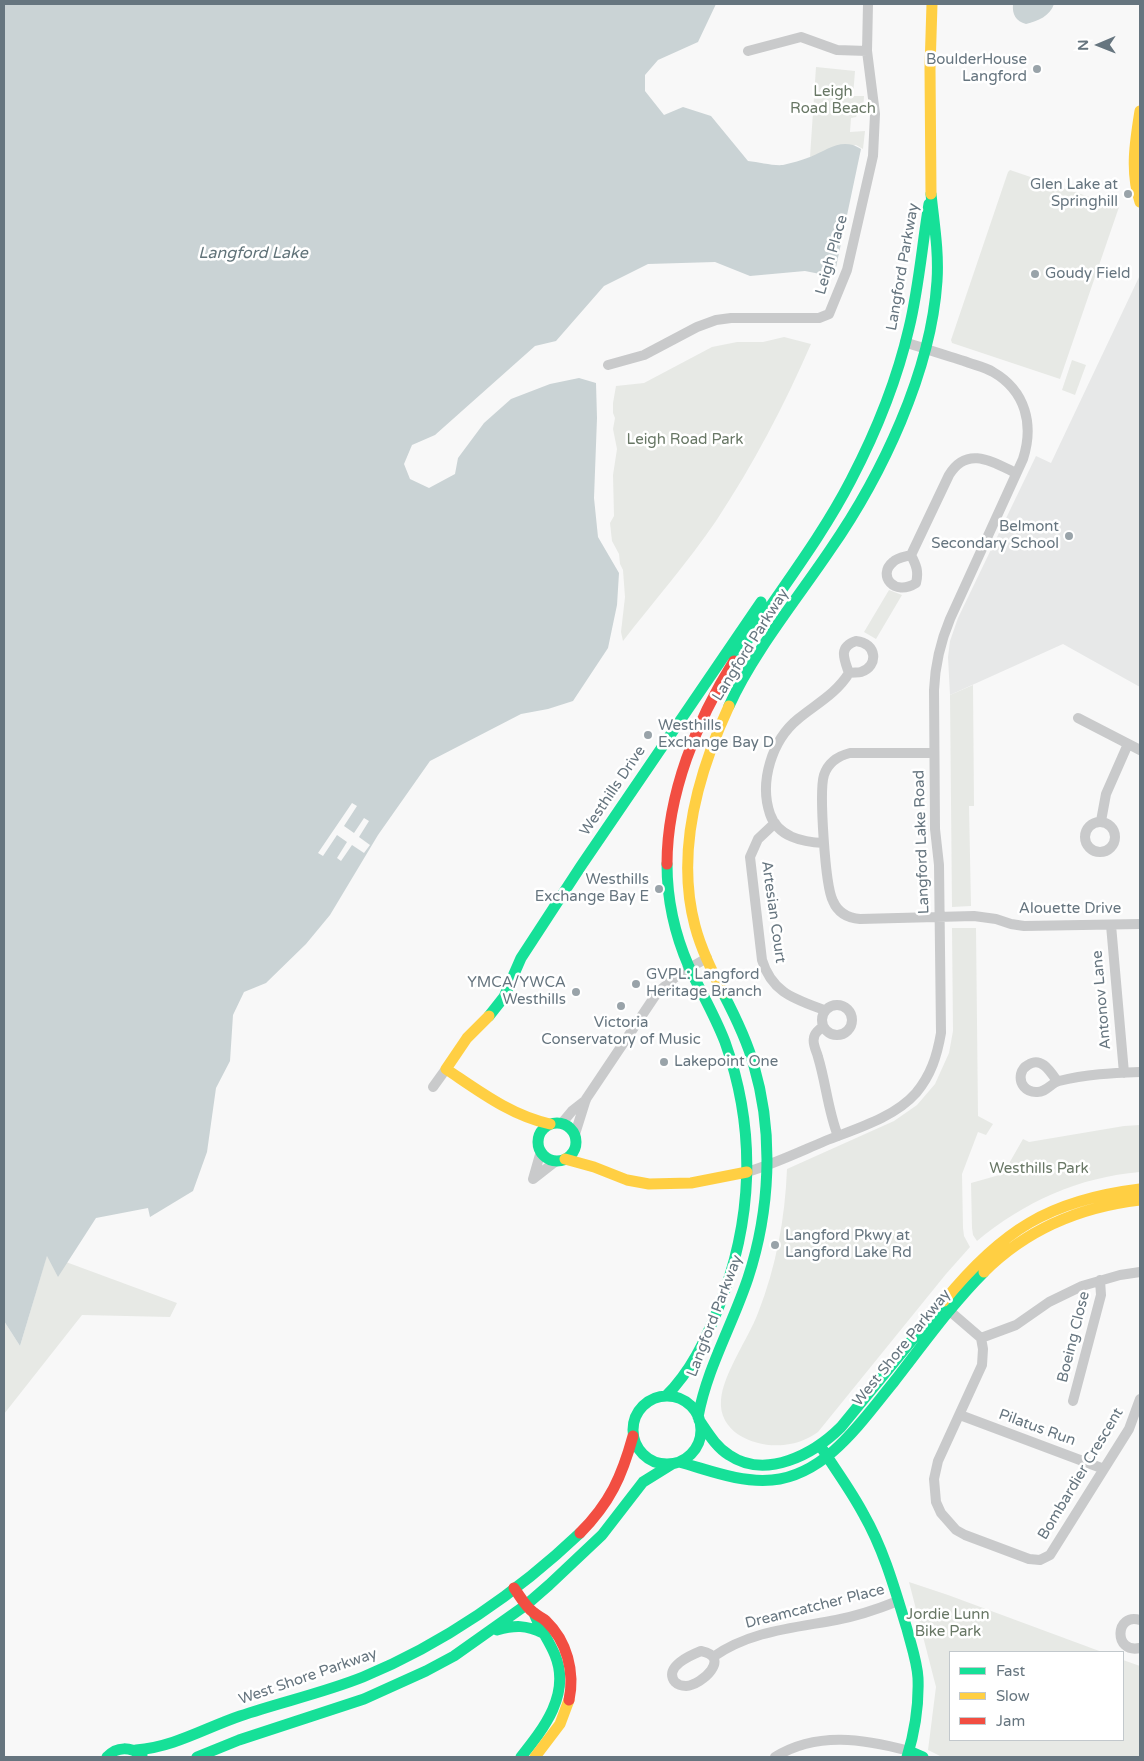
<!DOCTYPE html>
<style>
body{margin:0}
#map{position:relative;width:1144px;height:1761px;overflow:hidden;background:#f8f8f8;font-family:"Varela Round",sans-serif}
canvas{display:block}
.frame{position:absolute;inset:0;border:5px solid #66757f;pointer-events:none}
.legend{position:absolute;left:949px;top:1651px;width:175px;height:90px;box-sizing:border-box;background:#fff;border:1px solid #c2c8cc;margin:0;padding:6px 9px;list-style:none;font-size:15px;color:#66757f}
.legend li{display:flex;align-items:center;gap:10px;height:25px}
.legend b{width:25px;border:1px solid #c2c8cc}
.north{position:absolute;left:1074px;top:20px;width:50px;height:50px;-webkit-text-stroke:4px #fff;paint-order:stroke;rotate:269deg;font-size:14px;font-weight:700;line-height:20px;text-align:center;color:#66757f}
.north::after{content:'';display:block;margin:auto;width:18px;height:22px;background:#66757f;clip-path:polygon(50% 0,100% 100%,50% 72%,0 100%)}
</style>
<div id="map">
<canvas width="1144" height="1761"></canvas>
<div class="frame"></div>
<ul class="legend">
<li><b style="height:6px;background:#16e098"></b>Fast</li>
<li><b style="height:6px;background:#ffcf43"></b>Slow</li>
<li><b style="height:6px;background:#f24e42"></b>Jam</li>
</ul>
<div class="north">N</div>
</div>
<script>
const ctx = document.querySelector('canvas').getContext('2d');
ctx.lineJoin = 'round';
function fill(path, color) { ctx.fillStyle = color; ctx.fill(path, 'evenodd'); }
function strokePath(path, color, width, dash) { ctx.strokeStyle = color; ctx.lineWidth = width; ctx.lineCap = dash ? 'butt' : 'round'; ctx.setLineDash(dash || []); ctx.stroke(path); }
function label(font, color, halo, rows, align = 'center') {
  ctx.font = font + ' "Varela Round",sans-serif'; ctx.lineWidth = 5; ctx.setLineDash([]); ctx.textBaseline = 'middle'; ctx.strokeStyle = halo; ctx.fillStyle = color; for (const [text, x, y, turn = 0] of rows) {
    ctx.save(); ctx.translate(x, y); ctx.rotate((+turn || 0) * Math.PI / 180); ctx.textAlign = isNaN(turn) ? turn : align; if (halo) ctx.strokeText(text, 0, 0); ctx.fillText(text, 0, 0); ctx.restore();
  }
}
const built = new Path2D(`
 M1140,275v412l-77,-43 -113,51 -2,-38 2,-16 8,-23 78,-162 15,7z`);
const green = new Path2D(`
 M816,67l39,4 -2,25h11l-1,16h-4l-3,5 -5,1 -1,14 15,-1 -2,18 -7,-4 -46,12z
 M1010,170l109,37 -59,172 -108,-36 -1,-3 57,-168z
 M784,337l27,7c-27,62 -58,121 -95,177 -28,41 -62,80 -93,120l-2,-9 4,-35 -2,-27 -3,-6 -1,-10 -7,-13 -2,-18 4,-7 -1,-41 4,-26 -4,-20 2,-11 -2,-5v-10l3,-17 28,-3 68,-36 25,-5h26z
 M1072,360l14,5 -11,30 -13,-5z
 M889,590l13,5 -26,44 -12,-7z
 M973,685l1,121h-5l2,100 -19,1 -2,-212z
 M952,928h24l2,188 15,8 -7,11 -8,-3 -16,42 1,54 1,8 6,11 -24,27 -128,158c-9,6 -17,10 -28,12 -28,6 -72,-8 -69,-44 2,-26 27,-61 37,-87 18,-46 27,-94 29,-144l107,-48 23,-16 18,-21 14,-31 4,-22z
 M1140,1125v47c-61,5 -116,30 -163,69l-4,-6 -1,-7 -1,-45 32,-9 20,-35 6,3 95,-16z
 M47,1255l130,48 -7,14 -88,-2 -78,99v-93l16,25z
 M909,1582l39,13 154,57h-152v88h173v-80l17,6v91h-198l-14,-7 8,-63z`);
const water = new Path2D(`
 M4,4h712l-18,38 -40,18 -13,15v16l19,24 19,-8 28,9 37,45c11,1 25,5 35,4 9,-2 19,-5 27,-8 18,-7 32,-20 51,-8l-26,123 -6,2h-9l-15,-3 -55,5 -35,-14 -67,2 -44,22 -48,55 -21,5 -100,89 -23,10 -8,19 6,15 19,9 26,-14 3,-16 26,-35 27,-24 39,-15 29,-6 17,5 1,35 -3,80 4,39 21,36 -2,32 -9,43 -35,53 -25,8 -27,5 -91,47 -52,74 -48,80 -24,29 -40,39 -22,9 -11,23 -3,46 -14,27 -9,64 -14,39 -43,26 -2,-9 -52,10 -38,59 -11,-21 -27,90 -16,-25z
 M1013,4h41c-4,12 -16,17 -28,20 -10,-3 -14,-9 -13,-20z`);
const pier = new Path2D(`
 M352,803l5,3 -13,20 10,7 10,-15 5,3 -10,16 11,8 -6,8 -12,-8 -11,16 -4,-3 10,-16 -10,-7 -14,21 -5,-3z`);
const street = new Path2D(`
 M748,51l53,-14 36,13 30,1
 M608,365l36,-10 53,-28 19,-7 15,-2h88l10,-4 18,-44 26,-114 2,-42 -8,-63 1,-47
 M911,555l38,-80c18,-30 44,-13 67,-2
 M911,555c5,10 8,16 5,28 -22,14 -39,-8 -23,-21 5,-5 12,-5 18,-7z
 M856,641c21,2 23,25 5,31 -3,1 -8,0 -12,1 -5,-14 -11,-26 7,-32z
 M1078,718l62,32
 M934,753h-84c-12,3 -22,10 -26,22 -5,16 1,111 9,126 5,12 15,17 27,18l114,-3 22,3 15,5 13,2 116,-2
 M1101,821l5,-27 22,-50
 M1085 837a15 15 0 1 1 30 0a15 15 0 1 1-30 0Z
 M775,823l-17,16 -8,18 12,103c10,33 33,39 62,50
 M824,843c-22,-1 -46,-6 -54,-29 -11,-32 2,-74 28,-95 18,-15 38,-25 51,-46
 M1111,925l13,148
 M822 1020a15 15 0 1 1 30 0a15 15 0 1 1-30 0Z
 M823,1027c-4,2 -9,7 -9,11 -2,6 3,14 4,19 8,26 10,54 20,79
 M1057,1081c-7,-10 -16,-25 -29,-16 -4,2 -6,5 -7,9 -2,10 5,18 15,18 10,1 15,-9 23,-11 27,-7 54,-8 81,-9
 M433,1087l13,-18
 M562,1123l10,-12 14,-11
 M575,1134l11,-35 71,-106 22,-19 28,-16
 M747,1172c27,-8 52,-20 78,-31 30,-12 69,-23 91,-48 15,-18 21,-37 25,-60l-2,-168 -4,-36 -1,-139c1,-25 6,-47 16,-71l73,-160c11,-34 3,-68 -30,-87 -8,-5 -19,-7 -29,-11 -19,-6 -39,-12 -59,-19
 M533,1179l23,-18
 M533,1179l8,-28
 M945,1307l36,31 2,11 -1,16 -44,96 -4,18 2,23 5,11 15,17 9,5 64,24 11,1 10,-5 79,-126 11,-30
 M981,1338l35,-13 33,-23 33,-16 38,-11 20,-3
 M1073,1401l28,-106 -1,-15
 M960,1415l144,54
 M1140,1620c-25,-8 -27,34 0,28
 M701,1651c31,6 1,34 -15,35 -4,0 -8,-1 -11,-4 -12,-15 16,-27 26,-31z
 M713,1657c37,-26 80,-29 123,-37 21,-4 42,-11 62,-19
 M775,1757c42,-26 89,-18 134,-6`);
const fast = new Path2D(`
 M734,661c38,-61 84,-117 117,-181 25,-48 46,-100 58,-152 10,-41 13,-83 20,-124
 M729,706c24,-53 68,-107 101,-156 52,-75 101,-178 107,-269 2,-29 -3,-58 -6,-87
 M489,1016l15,-19 17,-39 60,-92 180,-264
 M538 1142a19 19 0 1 1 38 0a19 19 0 1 1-38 0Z
 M633 1430a34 34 0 1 1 68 0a34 34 0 1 1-68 0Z
 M666,1396c25,-25 39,-55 52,-87 35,-87 39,-178 7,-267 -10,-26 -24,-50 -36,-75 -14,-32 -22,-68 -22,-103
 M698,1417c9,-49 34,-91 50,-139 22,-67 26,-144 6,-212 -7,-26 -19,-50 -31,-73
 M699,1420c9,13 17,27 30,35 37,25 85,-1 112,-28l103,-126
 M823,1450c14,22 29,42 41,65 20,35 31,75 43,114 4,16 10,32 11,49 1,27 -3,53 -11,79
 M679,1462c30,8 61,21 93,18 54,-5 89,-58 121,-97 29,-37 58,-78 91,-111
 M497,1630c18,-5 29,-5 46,3
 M136,1750c38,-3 69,-22 104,-34 41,-14 83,-23 123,-39 80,-33 155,-85 217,-144
 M909,1751l14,6
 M107,1757c10,-11 23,-10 35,-2
 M197,1757l42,-17 125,-41 62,-28 28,-15 72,-51 23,-20 53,-50 41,-53 29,-18
 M521,1757c23,-29 50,-63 34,-102 -6,-15 -16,-27 -21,-42`);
const slow = new Path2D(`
 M1140,111c-5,31 -10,61 0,91
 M931,194l-1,-126 2,-64
 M723,993c-11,-22 -22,-44 -28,-67 -20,-75 3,-153 34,-220
 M489,1016l-22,22 -21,31c33,22 64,46 104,55
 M565,1159l29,8 33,13 22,4 42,-1 56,-11
 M984,1272c43,-43 96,-65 156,-72
 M944,1301c57,-70 105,-101 196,-112
 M535,1757l25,-33 9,-24`);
const jam = new Path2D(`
 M667,864c0,-70 30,-144 67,-203
 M580,1533c30,-30 42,-57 53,-97
 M514,1588c6,8 11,18 19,24 4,4 9,5 13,9 21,20 29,51 23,79`);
const markers = [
 [1037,69,5,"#99a3a9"],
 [1128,194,5,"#99a3a9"],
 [1035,274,5,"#99a3a9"],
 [1069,536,5,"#99a3a9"],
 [648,735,5,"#99a3a9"],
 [659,889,5,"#99a3a9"],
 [636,984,5,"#99a3a9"],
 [576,992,5,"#99a3a9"],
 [621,1006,5,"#99a3a9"],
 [664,1062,5,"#99a3a9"],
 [775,1245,5,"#99a3a9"]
];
const poiNames = [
 ["BoulderHouse",1027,60],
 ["Langford",1027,77],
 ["Glen Lake at",1118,185],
 ["Springhill",1118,202],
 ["Goudy Field",1045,274,"left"],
 ["Belmont",1059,527],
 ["Secondary School",1059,544],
 ["Westhills",658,726,"left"],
 ["Exchange Bay D",658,743,"left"],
 ["Westhills",649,880],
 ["Exchange Bay E",649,897],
 ["GVPL: Langford",646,975,"left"],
 ["Heritage Branch",646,992,"left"],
 ["YMCA/YWCA",566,983],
 ["Westhills",566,1000],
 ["Victoria",621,1023,"center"],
 ["Conservatory of Music",621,1040,"center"],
 ["Lakepoint One",674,1062,"left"],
 ["Langford Pkwy at",785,1236,"left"],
 ["Langford Lake Rd",785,1253,"left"]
];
const parkNames = [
 ["Leigh",833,92],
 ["Road Beach",833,109],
 ["Leigh Road Park",685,440],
 ["Westhills Park",1039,1169],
 ["Jordie Lunn",948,1615],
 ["Bike Park",948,1632]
];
const streetNames = [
 ["Leigh Place",832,255,-74],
 ["Langford Parkway",903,267,-80],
 ["Langford Parkway",751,645,-58],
 ["Westhills Drive",613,791,-56],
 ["Langford Lake Road",922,842,-92],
 ["Alouette Drive",1070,909],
 ["Artesian Court",773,912,82],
 ["Antonov Lane",1102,1000,-95],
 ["Langford Parkway",715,1316,-69],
 ["Boeing Close",1074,1337,-76],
 ["West Shore Parkway",902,1348,-51],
 ["Pilatus Run",1037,1428,20],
 ["Bombardier Crescent",1081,1474,-59],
 ["Dreamcatcher Place",815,1607,-14],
 ["West Shore Parkway",308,1677,-19]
];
const waterNames = [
 ["Langford Lake",253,254]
];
fill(built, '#e7e8e8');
fill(green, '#e7e9e5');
fill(water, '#cad3d5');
fill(pier, '#f8f8f8');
strokePath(street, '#c9cacb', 10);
strokePath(fast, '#16e098', 11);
strokePath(slow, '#ffcf43', 11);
strokePath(jam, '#f24e42', 11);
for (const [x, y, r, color] of markers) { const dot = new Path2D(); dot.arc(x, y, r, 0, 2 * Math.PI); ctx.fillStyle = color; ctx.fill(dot); strokePath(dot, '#fff', 2); }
label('15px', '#66757f', '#fff', poiNames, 'right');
label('15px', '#687765', '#fff', parkNames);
label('15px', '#66757f', '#fff', streetNames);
label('italic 16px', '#617379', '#fff', waterNames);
</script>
